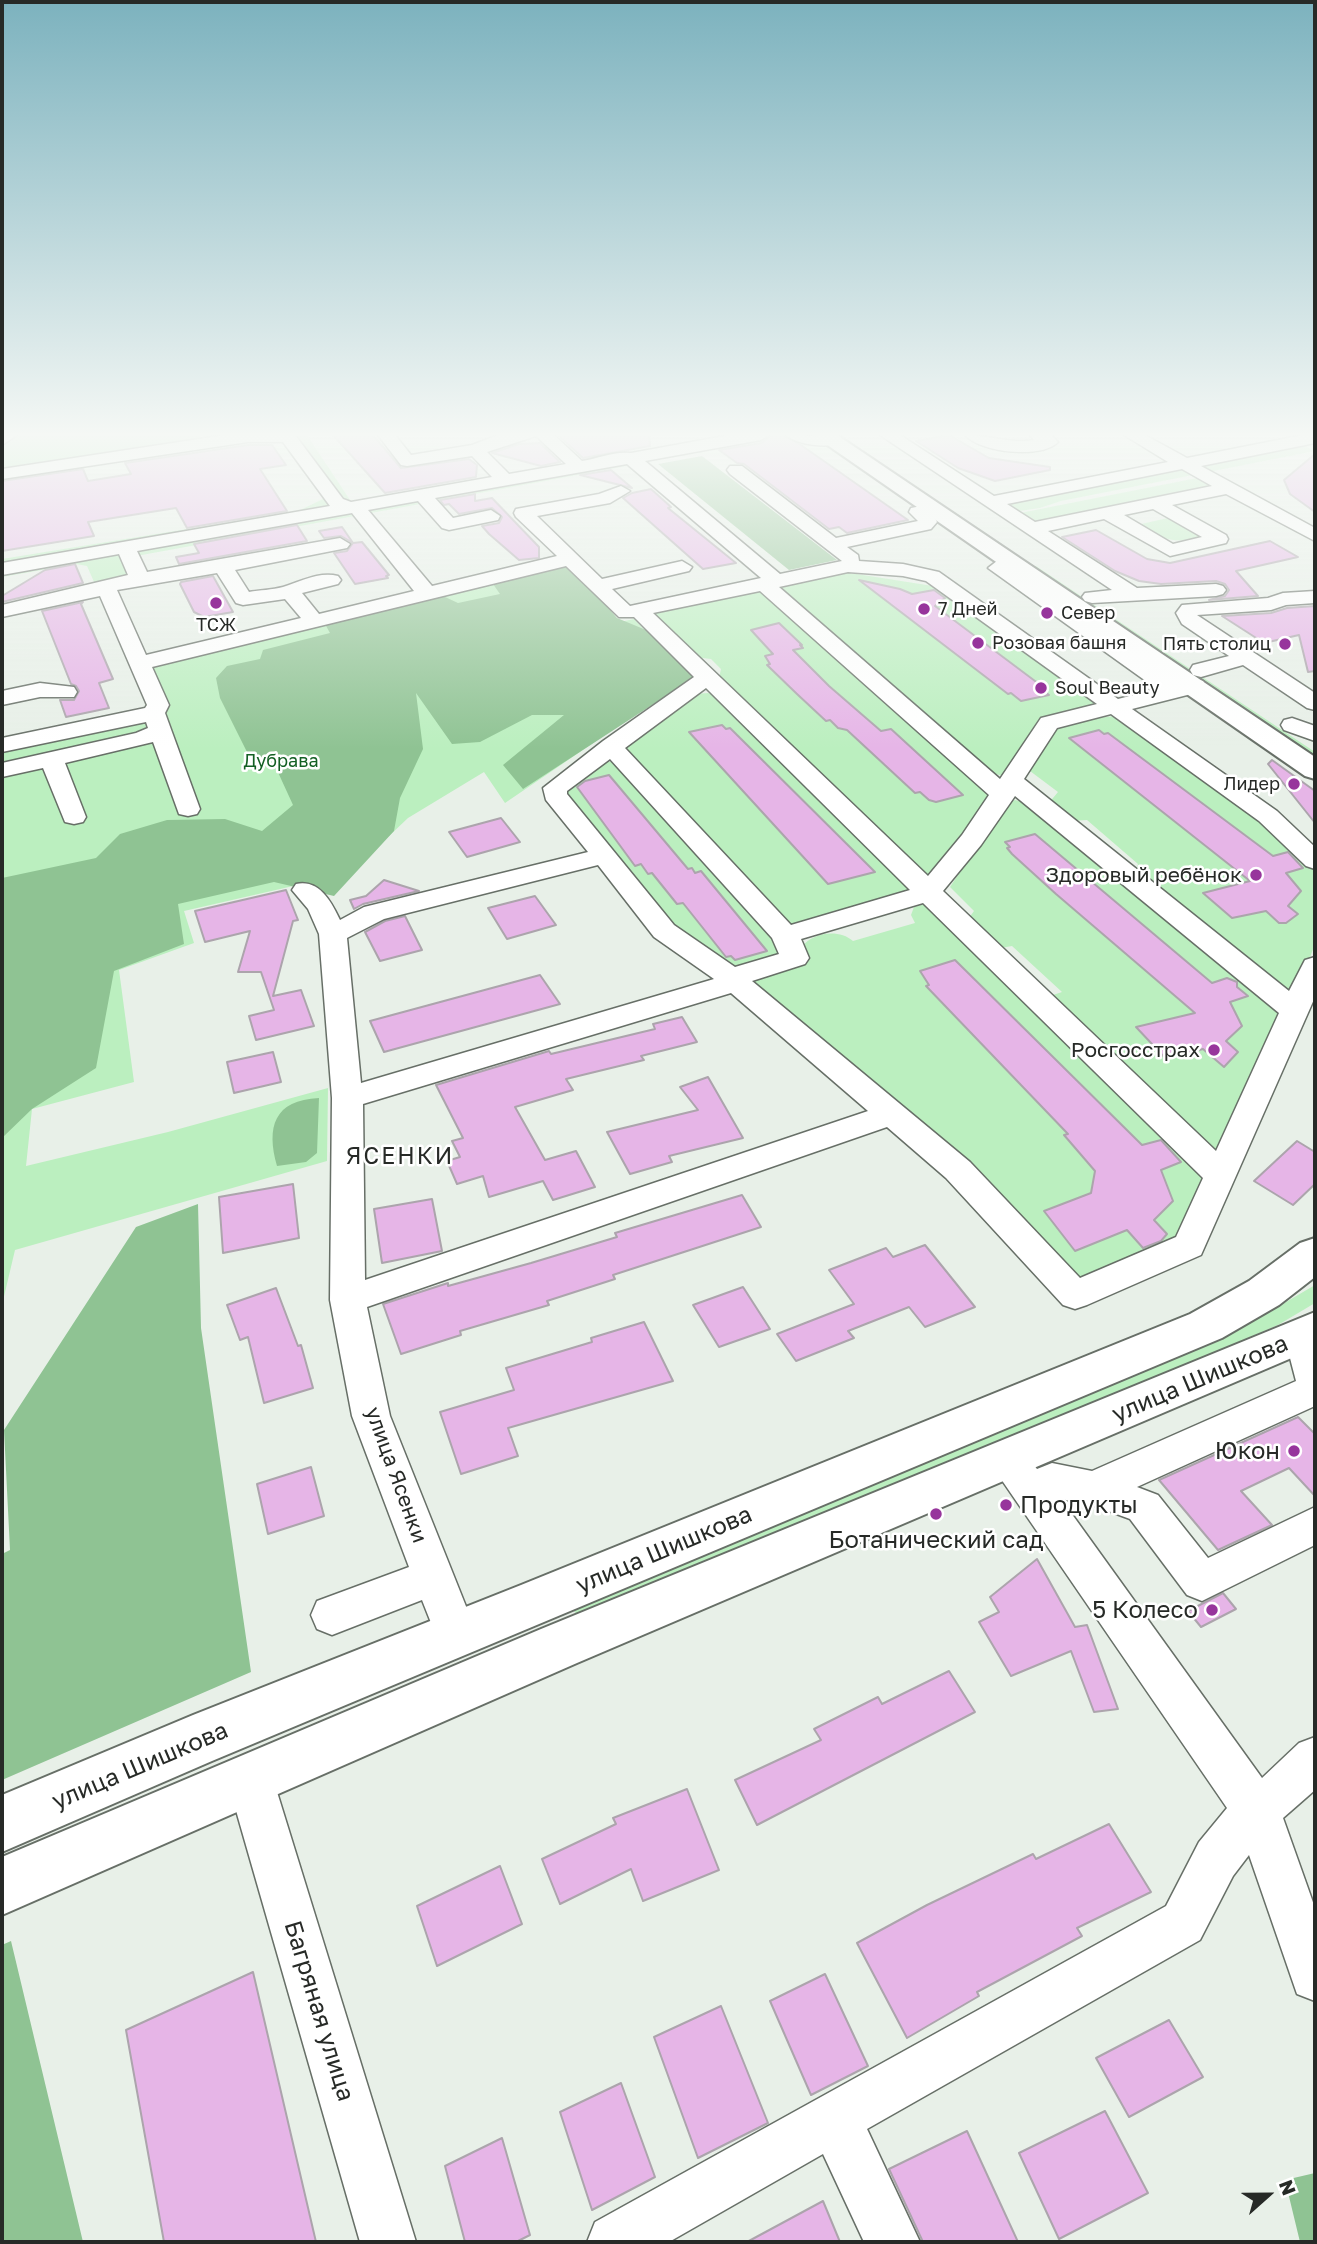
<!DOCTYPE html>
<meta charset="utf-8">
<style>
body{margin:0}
#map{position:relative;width:1317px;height:2244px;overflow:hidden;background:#e8f0e8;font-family:"Golos Text",sans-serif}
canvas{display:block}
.frame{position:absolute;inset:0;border:4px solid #272a27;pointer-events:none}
.north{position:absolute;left:1233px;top:2160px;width:70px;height:70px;-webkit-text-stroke:5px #fff;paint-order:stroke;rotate:69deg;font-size:19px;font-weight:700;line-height:28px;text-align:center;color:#272a27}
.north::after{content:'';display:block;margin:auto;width:24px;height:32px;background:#272a27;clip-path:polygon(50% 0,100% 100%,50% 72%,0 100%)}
</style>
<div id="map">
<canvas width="1317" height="2244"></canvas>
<div class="frame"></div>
<div class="north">N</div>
</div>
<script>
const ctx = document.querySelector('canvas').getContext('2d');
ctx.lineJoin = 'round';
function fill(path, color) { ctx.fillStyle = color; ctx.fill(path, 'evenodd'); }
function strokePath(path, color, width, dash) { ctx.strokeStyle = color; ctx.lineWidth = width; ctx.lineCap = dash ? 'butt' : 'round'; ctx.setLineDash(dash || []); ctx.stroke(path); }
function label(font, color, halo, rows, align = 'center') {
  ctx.font = font + ' "Golos Text",sans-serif'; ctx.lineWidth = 5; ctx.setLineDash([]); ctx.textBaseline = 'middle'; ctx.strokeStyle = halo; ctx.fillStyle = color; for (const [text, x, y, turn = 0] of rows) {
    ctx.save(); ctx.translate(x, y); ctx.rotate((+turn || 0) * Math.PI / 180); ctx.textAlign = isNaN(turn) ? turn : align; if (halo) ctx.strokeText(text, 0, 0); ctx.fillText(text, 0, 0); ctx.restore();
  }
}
const green = new Path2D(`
 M17,435h182l2,4 -5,3 -194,30v-28z
 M293,435h14l45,68 -6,1z
 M1297,442l18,9 -254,50 -21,7 -34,5 -15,-11z
 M575,463l63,1 -507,93 9,22 -42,12 -11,-25 -11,-2 -74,13v-8l504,-88z
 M1207,476l22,12 -199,41 -20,-14z
 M323,499l12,5 -7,1 2,3 -328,56v-5l296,-48z
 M1172,517l34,20c-32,7 -40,4 -69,-12z
 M564,564l44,55 7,4 19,-4 56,58 -185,126 -21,-31 -76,46 -58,55 -166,38 10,32 -75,27 15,112 -102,27 -6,57 142,-34 160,-44 -1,73 -312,89 -13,55v-554l135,-29 24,-9 -13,-48z
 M1036,566l279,186v9l-287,-193z
 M844,572l89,14 165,115 -2,6 -52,14 -37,56 -38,-10 -193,-177 6,-6z
 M762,591l228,203 -52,79 -11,3 -209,-193 3,-14 -10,-10 -17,-2 -42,-43z
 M708,693l9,3 194,192 1,6 -123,34 -164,-177v-5l71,-52z
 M1115,716l146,103 54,52v73l-17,45 -9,3 -154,-118 3,-10 -51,-44 -19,1 -20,-17 10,-12 -28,-21 28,-44 38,-9z
 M602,762h13l170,192 -49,15 -81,-57 -93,-118z
 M1015,800l15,4 251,207 -60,152 -174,-166 15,-5 -50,-46 -11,2 -35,-26 8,-11 -24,-24 55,-84z
 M925,904l285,276 -27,62 -102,44 -330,-298 4,-9 46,-14 7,-12 -6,-6c11,-15 37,-18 51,-6l62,-18 -4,-8 3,-8z
 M1315,1285v18l-37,22 -693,298 -14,-15 476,-198 222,-98z`);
const forest = new Path2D(`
 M702,456l135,104 -48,10 -131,-106z
 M572,565l45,53 29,12 49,47 -172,112 -20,-24 61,-50h-32l-52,27 -28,2 -36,-51 7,56 -23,49 -6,33 -60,65 -60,-14 -96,22 6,40 -70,27 -18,97 -64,41 -30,29v-260l94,-20 24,-24 47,-14 58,-1 37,12 31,-26 -22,-48 -21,1 -30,-60 -4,-20 11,-12 33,-7 3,-9 67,-17 -5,-9 118,-28 15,7 42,-9 -7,-10z
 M319,1098l-2,55 -11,9 -29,4c-11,-39 -3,-66 42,-68z
 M198,1204l3,124 50,344 -249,108v-226l8,-4 -6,-120 132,-203z
 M11,1941l72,301h-81v-297z
 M1315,2173v69h-15l-15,-62z`);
const building = new Path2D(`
 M333,435h40l28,33 68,-9 8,6 -1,12 -91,16z
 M558,435h91l1,11 -67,12z
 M772,435h11l18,10 107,75 -61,13 -8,-6 -10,2 -85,-65 -7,-1 -18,-13 42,-7z
 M949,435l40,23 61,9v3l-55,11 -37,-13 -42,-27z
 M540,443l20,19 -19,4 -49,-13 27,-9z
 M248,445h24l14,20 -26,4 27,42 -100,17 -11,-20 -88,14 6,14 -92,15v-70l81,-12 5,12 43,-7 -6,-11z
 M1315,454v58l-25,-18 -6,-14z
 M611,470l21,18 -52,-13z
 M651,489l20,18 -3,1 68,55 -33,6 -80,-71 9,-5z
 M475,494v7l17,-3 47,49v11l-20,2 -30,-26 -7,-8 17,-3 3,-6 -10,-9 -33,6 -10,-10 -5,1 -4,-5z
 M297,525l10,16 -128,23 -3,-7 23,-4 -5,-9z
 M342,527l11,16 9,-1 27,33 -3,1 2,2 -33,6 -21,-31 13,-2 6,-8 -12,-7 -17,2 -5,-7z
 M1096,530l51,29 23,4 100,-22 28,16 -62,14 22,25 -49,4 16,-4 4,-6 -4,-6 -9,-3 -55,3 -22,-3 -24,-10 -53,-34z
 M75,564l8,19 -81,19v-6l43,-26z
 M213,576l20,36 -29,5 -10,-5 -14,-28 1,-2z
 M859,580l41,9 12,5 22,-4 11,8 -10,8 112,84 -3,1 5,4 -28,6 -10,-8 -3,1z
 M83,602l-2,2 32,75 -14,4 10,25 -43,9 -6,-17h14l5,-9 -3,-5 -5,-2 -29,-73z
 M1315,606v65l-7,1 -9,-37 -35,8 -42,-27 49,-3 16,-5z
 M779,623l23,22h-2l3,3 -10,2 36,36 52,45 10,-2 72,66 -27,7 -7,-2 -9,-8 -5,1 -68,-63 -9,-2 -8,-8 -4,1 -29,-27 -30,-29 3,-1 -5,-8 8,-2 -22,-24z
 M722,725l4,4 4,-1 145,144 -47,12 -139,-152z
 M1099,730l5,4 4,-1 165,123 15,-4 15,16 -17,5 15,18 -13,15 10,8 -12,9h-7l-13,-12 -34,7 -29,-25 47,-12 -181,-143z
 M1272,760l43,31v32l-47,-59z
 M609,775l79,94 4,-1 3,5 6,-2 66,80 -32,9 -4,-4 -5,1 -43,-54 -6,1 -25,-31 -4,1 -7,-10 -6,2 -58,-79 8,-6z
 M501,818l19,24 -53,15 -18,-25z
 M1035,834l177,149 15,-5 10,4v5l11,9 -18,6 12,24 -16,15 12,11 -14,15 -21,-18 -37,10 -30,-32 59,-14 -139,-119 -44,-40 -5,-6 3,-1 -5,-5z
 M384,880l35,11 -56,13 -9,5 -4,-9 16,-4z
 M286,890l12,30 -5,1 -20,75 28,-6 13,36 -58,14 -7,-24 25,-6 -13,-38h-23l12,-41 -45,11 -10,-31z
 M535,896l21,29 -49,14 -19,-31z
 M405,916l17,34 -42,11 -15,-29 20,-11z
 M955,960l187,185 19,-5 20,22 -20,8 12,31 -19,19 13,14 -6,7 -18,7 -16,-18 -52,21 -31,-40 47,-18 4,-22 -31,-36 4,-1 -142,-148 3,-1 -9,-14z
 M540,975l20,29 -176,48 -14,-31z
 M682,1017l15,25 -56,14 3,4 -78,19 7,11 -58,17 30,53 31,-9 19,36 -42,13 -10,-19 -54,16 -6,-21 -26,8 -10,-23 13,-4 -8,-16 11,-3 -27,-53 113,-34 2,3 104,-25 -2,-5z
 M273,1052l8,30 -47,11 -7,-31z
 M708,1077l35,61 -74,18 3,6 -42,12 -23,-42 91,-22 -18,-23z
 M1297,1141l18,11v32l-22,21 -39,-24z
 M293,1184l6,54 -76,15 -4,-56z
 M742,1195l19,32 -148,48 2,4 -68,22 2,4 -89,26 1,4 -60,19 -18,-50 65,-21v3l83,-23 86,-26 -2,-4z
 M432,1199l10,52 -60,12 -8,-54z
 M925,1245l50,62 -50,20 -16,-20 -61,24 6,7 -58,23 -19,-27 77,-30 -25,-34 57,-22 7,9z
 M743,1287l27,42 -51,18 -26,-42z
 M276,1288l22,58 3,-1 12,43 -49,15 -16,-66 -8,3 -13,-35z
 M644,1322l29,59 -165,47 10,28 -57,18 -21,-62 74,-22 -8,-22 86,-26 -1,-4z
 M1298,1417l17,17v62l-26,-28 -48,23 31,34 -54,25 -59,-70z
 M311,1467l13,49 -56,18 -11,-50z
 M1037,1559l38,68 12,-2 31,84 -24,3 -23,-61 -60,25 -32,-54 20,-10 -9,-15z
 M1223,1593l13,16 -35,18 -13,-16z
 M949,1671l26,41 -218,113 -22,-45 86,-40 -7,-11 64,-32 4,7z
 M687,1789l32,81 -76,31 -12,-32 -71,35 -18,-45 74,-35 -3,-6z
 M1109,1824l42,68 -74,36 5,8 -105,56 2,4 -72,42 -50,-95 70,-38 106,-51 3,5z
 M500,1866l22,58 -85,42 -20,-60z
 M253,1972l63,270h-152l-38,-212z
 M825,1974l43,92 -57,29 -41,-94z
 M721,2006l47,117 -70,35 -44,-121z
 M1169,2020l34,57 -74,40 -33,-59z
 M621,2083l34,94 -63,33 -32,-98z
 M1105,2111l43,82 -89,46 -40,-86z
 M967,2131l51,111h-95l-34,-73z
 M502,2138l28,97 -14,7h-51l-20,-76z
 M823,2201l17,41h-93z`);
const minor = new Path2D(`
 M2,435h15l-15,10z
 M225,435h70l48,64 8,3 141,-25 -20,-21 -65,10 -6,-1 -23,-30h17l16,20 61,-10 26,-10h56l28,26c18,-3 32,-10 49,-8l99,-18h39l-8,5 -116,21 135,113 62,-13 -112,-87 -3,-4 3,-4h12l94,72 82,-17 -9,-9 2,-4 21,-4 6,1 3,4 -8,5 4,8 -6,7 -84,18 11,8 1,6 44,3 36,8 179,127 39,-10 -169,-121 14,-11h14l3,4 -8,7 167,116 17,-5 8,2 3,5 -3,5 -71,18 145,102 38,36v22l-9,-3 -47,-45 -148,-107 -54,14 -33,51 265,212 16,-31 10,-3v40l-114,258 -114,50 -12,4 -12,-4 -117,-127 -59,-51 -520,180 23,109 87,218 -6,14 -15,6 -15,-6 -19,-48 -90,35 -15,-6 -6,-14 6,-14 92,-34 -57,-151 -22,-116 2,-202 -13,-164 -11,-25 -16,-19 4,-6c23,-5 35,17 44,36l24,-13 224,-55 -42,-52 -3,-12 60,-47 91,-64 -60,-60h-15l-53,-51 -414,101 17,38 -4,8 35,96 -3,5 -9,2 -9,-2 -26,-72 -88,21 21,54 -3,5 -9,2 -9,-2 -22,-54 -41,9v-14l134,-30 12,-5 -2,-6 -144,30v-14l143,-30 2,-3 -47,-109 -98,21v-12l126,-30 -9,-21 -117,21v-12l328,-57 -47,-64h-35l-246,37v-10zM536,436l30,28 -57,10 -22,-22zM627,464l134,114 -131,28 -18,-17 77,-18 3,-4 -10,-6 -80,18 -65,-63 73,-13 20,-12 -9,-5 -22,8 -83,15 -2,4 2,4 41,39 -125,30 -64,-76 50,-9 24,27 7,2 49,-10 2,-4 -9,-6 -38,8 -18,-20zM352,513l62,78 -95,23 -17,-21 36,-9 3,-4 -3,-4c-19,-5 -38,6 -55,11 -11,3 -23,3 -34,5l-14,-22 112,-22 3,-4 -10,-6 -193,34 -10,-21zM848,572l55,4 23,5 171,123 -56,14 -41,61 -221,-192zM217,573l19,30 7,2 42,-6 16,19 -155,37 -29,-65zM760,591l229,204 -27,40 -34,41 -275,-263zM706,688l204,202 -119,35 -166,-177zM610,759l162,179 7,16 -44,13 -61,-42 -107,-131v-3zM1015,796l264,217 -63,138 -273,-260 38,-46zM598,865l56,72 60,42 -353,104 -14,-145 37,-19zM923,903l280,275 -27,59 -96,41 -110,-116 -218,-181 53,-17 4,-6 -8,-19zM731,993l137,118 -503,169 -2,-176z
 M786,435l52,2 2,4c-9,9 -45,3 -54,-6z
 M880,435h20l94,61 174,-34 -44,-27h21l42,23 116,-23h12v8l-114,23 114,62v13l-89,-47 -54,11 54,30 2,4 -2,4 -56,13 -66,-37 -56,12 89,57 79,-4 7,2 3,4 -3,4 -7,2 -124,7 -7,-2 -3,-4 3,-4 27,-3zM1182,469l30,17 -177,36 -28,-18zM1153,509l49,28 -29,7 -49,-29z
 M965,435c24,0 45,9 69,5l-4,-5h21l7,7c-16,17 -77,11 -93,-7z
 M1315,591v12l-29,2 -15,5 -74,5 118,78v17l-8,-2 -64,-43 -42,12 -8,-2 -3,-5 3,-5 36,-9 -47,-32 -6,-11 6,-8 86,-7 15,-5z
 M40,683l34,4 3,5 -3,5h-34l-38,8v-14z
 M1292,718l23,8v15l-31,-11 -3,-5 3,-5z
 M1302,1321l13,5v80l-178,81 21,8 50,63 107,-51v38l-113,56 -15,-6 -57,-76 -38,-14 -31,-6 201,279 37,-35 16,-6v53l-32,28 32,90v93l-18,-7 -48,-139 -16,21 -33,64 -333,189 53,113h-56l-41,-88 -154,88h-82l8,-20 571,-316 33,-64 28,-34 -239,-348 5,-12c25,-9 30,3 44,21l15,-6 40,8 204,-90 -12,-46 5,-10z
 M250,1756l16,7 7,16 143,463h-56l-133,-463 7,-16z`);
const major = new Path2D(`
 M813,435h24l478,322v22l-10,-3z
 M1315,1238v39l-36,28 -57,33 -1010,423 -210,91v-57l191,-80 328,-130 669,-271 59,-33 51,-38z
 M1315,1312v36l-738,315 -575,252v-58l539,-228z`);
const markers = [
 [216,603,7,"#97359c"],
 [924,609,7,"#97359c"],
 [1047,613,7,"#97359c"],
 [978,643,7,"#97359c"],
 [1285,644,7,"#97359c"],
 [1041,688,7,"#97359c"],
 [1294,784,7,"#97359c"],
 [1256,875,7,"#97359c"],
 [1214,1050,7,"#97359c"],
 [1294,1451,7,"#97359c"],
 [1006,1505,7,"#97359c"],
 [936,1514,7,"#97359c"],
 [1212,1610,7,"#97359c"]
];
const farPoinames = [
 ["7 Дней",938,609],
 ["Север",1061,613],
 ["ТСЖ",216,625,"center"],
 ["Розовая башня",992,643],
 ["Пять столиц",1271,644,"right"],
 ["Soul Beauty",1055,688],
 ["Лидер",1280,784,"right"]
];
const farParknames = [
 ["Дубрава",281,761]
];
const poiNames = [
 ["Здоровый ребёнок",1242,875],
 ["Росгосстрах",1200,1050]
];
const streetNames = [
 ["улица Ясенки",396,1475,70]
];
const neighbourhoodNames = [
 ["ЯСЕНКИ",400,1157]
];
const nearStreetnames = [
 ["улица Шишкова",1200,1379,-23],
 ["улица Шишкова",664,1550,-23],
 ["улица Шишкова",140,1766,-23],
 ["Багряная улица",319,2011,73]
];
const nearPoinames = [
 ["Юкон",1280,1451],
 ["Продукты",1020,1505,"left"],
 ["Ботанический сад",936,1540,"center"],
 ["5 Колесо",1198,1610]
];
fill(green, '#bbefbf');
fill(forest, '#8fc393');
fill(building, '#e6b5e7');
strokePath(building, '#aca4ac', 2);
strokePath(minor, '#676f67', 3);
strokePath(major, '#676f67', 4);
fill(minor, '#fff');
fill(major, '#fff');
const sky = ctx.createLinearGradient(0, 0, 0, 749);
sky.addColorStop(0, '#7cb2be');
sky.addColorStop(0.58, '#f5f8f5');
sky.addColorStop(1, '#f5f8f500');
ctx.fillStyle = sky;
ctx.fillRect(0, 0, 1317, 749);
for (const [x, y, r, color] of markers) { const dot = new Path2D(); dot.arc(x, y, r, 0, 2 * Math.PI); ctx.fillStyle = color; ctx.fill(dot); strokePath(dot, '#fff', 2.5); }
label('18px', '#272a27', '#fff', farPoinames, 'left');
label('18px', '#146024', '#fff', farParknames);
label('21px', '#272a27', '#fff', poiNames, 'right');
label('21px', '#272a27', '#fff', streetNames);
ctx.letterSpacing = '2px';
label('23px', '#272a27', '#fff', neighbourhoodNames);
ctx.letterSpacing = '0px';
label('24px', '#272a27', '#fff', nearStreetnames);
label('24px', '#272a27', '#fff', nearPoinames, 'right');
</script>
